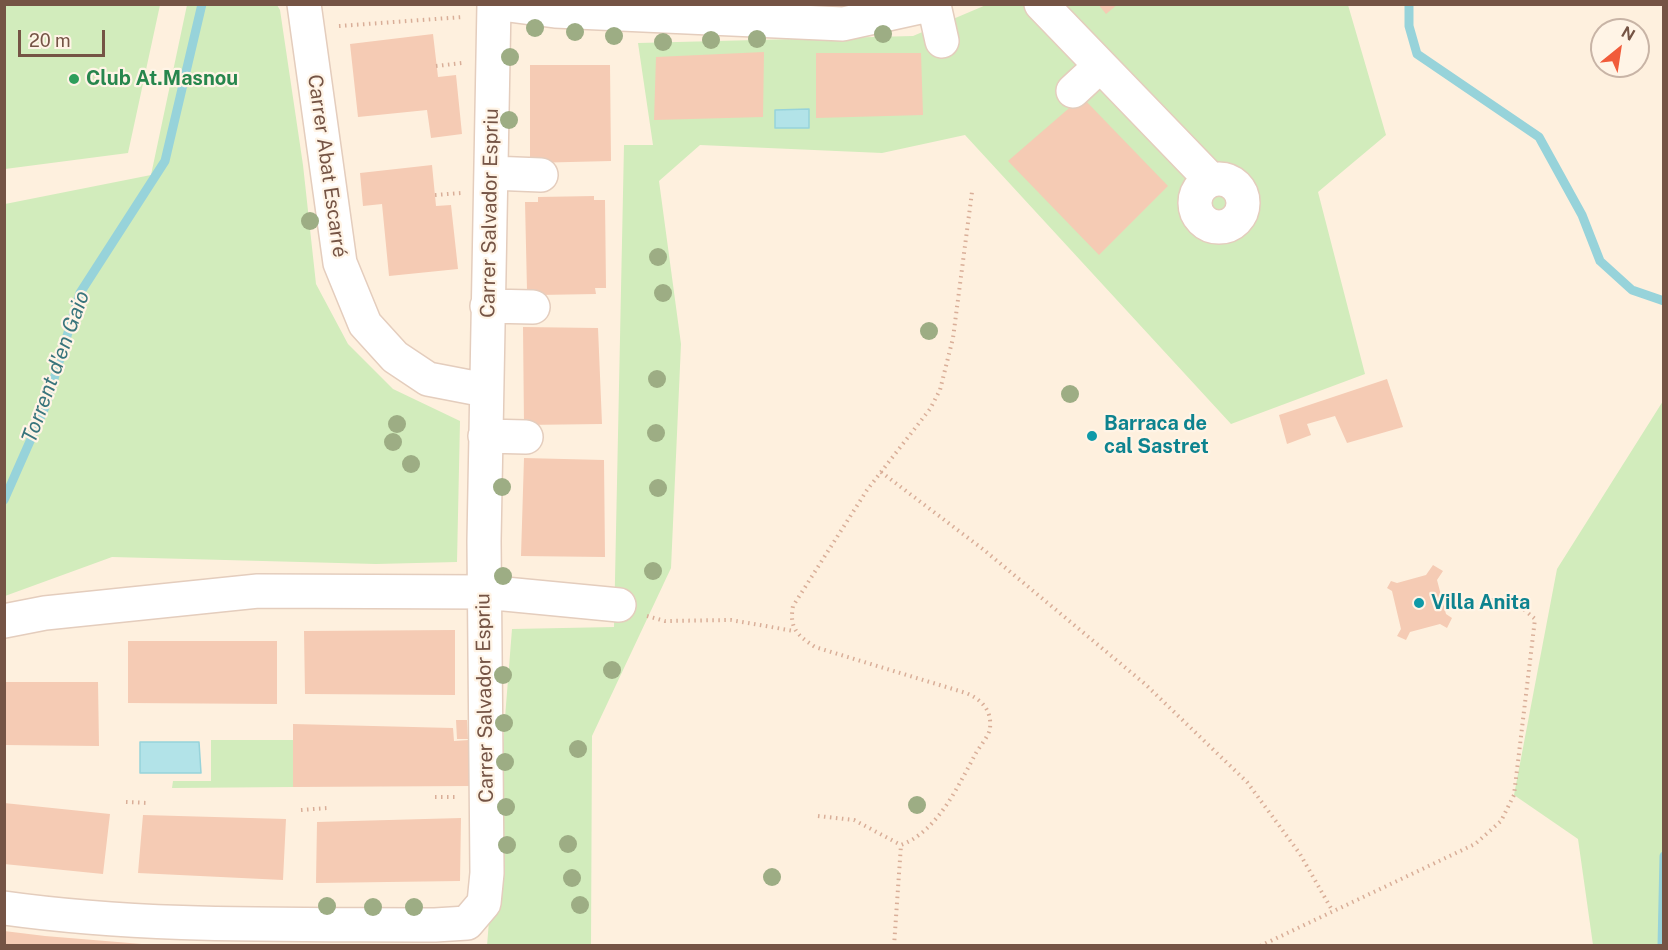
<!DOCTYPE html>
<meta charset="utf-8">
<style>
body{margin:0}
#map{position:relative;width:1668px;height:950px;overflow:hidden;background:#fef0de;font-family:"Public Sans",sans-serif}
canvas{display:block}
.frame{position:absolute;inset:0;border:6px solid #755445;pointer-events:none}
.north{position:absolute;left:1590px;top:18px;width:60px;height:60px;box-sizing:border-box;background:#fff4e6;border:2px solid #c8b4a6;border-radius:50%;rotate:30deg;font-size:16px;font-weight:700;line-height:24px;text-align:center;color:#755445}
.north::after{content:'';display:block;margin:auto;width:21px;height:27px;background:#f15b3a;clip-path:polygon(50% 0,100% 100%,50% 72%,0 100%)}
.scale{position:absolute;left:18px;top:30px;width:87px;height:27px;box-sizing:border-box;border:3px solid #755445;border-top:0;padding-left:8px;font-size:18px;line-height:21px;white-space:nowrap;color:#755445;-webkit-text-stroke:4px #fff4e6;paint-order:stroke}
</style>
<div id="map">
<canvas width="1668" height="950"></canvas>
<div class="frame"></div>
<div class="north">N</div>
<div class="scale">20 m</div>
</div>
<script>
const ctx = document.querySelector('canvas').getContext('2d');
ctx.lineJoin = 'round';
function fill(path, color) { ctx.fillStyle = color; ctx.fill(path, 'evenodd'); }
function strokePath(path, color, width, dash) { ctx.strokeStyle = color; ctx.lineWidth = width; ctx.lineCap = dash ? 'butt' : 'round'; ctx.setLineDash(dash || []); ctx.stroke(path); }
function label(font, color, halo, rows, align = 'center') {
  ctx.font = font + ' "Public Sans",sans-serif'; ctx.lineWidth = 4.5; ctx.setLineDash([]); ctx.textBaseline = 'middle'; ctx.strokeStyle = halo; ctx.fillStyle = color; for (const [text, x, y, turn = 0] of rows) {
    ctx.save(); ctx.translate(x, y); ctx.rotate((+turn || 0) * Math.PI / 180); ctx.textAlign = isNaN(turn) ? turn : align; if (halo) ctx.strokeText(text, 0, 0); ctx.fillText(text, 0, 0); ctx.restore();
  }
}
const green = new Path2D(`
 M4,5h156l-32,148 -123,16z
 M187,5h90l3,5 23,155 13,119 32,60 45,45 67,32 -3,141 -81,2 -264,-7 -107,39v-392l146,-29z
 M986,5h362l38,130 -68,57 47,182 -134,50 -266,-289 -83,18 -182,-8 -41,36 22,163 -10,224 -79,168 -1,209 -104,1 25,-317 102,-2 10,-482h29l-15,-102 275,-7z
 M1663,401v544h-70l-15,-106 -64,-44 43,-226z
 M211,740h82v47l-121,1 1,-7h38z`);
const water = new Path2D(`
 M809,109v19h-34v-18z
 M140,742h59l2,31h-61z`);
const stream = new Path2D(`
 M1409,4v22l8,28 122,83 43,78 18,46 32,29 32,11
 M4,500l42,-95 34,-112 85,-132 37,-157
 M1662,946l2,-90`);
const building = new Path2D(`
 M1098,4h20l-12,10z
 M433,34l5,43 18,-2 6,59 -31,4 -4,-28 -69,7 -8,-73z
 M764,52l-1,65 -109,3 2,-63z
 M816,53h105l2,62 -107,3z
 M530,65h80l1,96 -81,2z
 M1082,97l86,89 -69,69 -91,-94z
 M432,165l4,41 15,-1 7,64 -69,7 -7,-72 -19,2 -3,-33z
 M594,196v4h11l1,88h-11l1,6 -57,1v-5h-12l-2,-88h13v-5z
 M523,327l75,1 4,96 -78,1z
 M1387,379l16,48 -56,16 -12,-27 -28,8 4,11 -24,9 -8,-29z
 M524,458l80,2 1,97 -84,-1z
 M1433,565l10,6 -6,9 9,34 6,4 -5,10 -7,-4 -30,8 -4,8 -9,-4 4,-7 -9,-38 -5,-3 4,-7 6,2 29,-8z
 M455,630v65l-150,-1 -1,-63z
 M128,641h149v63l-149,-1z
 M4,682h94l1,64 -95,-1z
 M456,720h11l1,19h-11z
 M293,724l160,4 1,13 15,-1 1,46 -177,1z
 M4,803l106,11 -7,60 -99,-10z
 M143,815l143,4 -3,61 -145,-7z
 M461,818l-1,63 -144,2 1,-61z
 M4,931l41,5 121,10h-162z`);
const path = new Path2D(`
 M339,26l124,-9
 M436,66l26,-3
 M435,195l26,-2
 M881,472l103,78 161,134 102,98 53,72 32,56
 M647,616l18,5 66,-1 63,11
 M435,797h21
 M126,802l22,1
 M301,810l27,-2
 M818,816l36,4 47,25
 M894,946l7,-101c37,-14 57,-59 75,-92 4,-7 13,-17 14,-25 2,-18 -9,-29 -24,-35l-151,-46c-18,-12 -26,-19 -22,-41l74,-116 63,-81 10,-19 13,-52 19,-146
 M979,946h32
 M1260,946l215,-102 26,-23 13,-26 21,-176 -21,-18 -24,-1`);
const minor = new Path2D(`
 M304,4l36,259 25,61 30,33 33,22 57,11
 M501,4l54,7 288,13 91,-20
 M1041,4l170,176
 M934,5l8,36
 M1073,91l27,-25
 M491,173l50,2
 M1195 203a24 24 0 1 1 48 0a24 24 0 1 1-48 0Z
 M487,306l46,1
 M485,436l41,1
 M4,621l41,-8 213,-22 226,1 135,13
 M4,908c143,20 287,16 431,17l32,-2 17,-20 3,-30 -3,-332 10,-537`);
const trees = [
 [535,28],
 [575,32],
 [883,34],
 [614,36],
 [757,39],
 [711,40],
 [663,42],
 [510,57],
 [509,120],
 [310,221],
 [658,257],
 [663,293],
 [929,331],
 [657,379],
 [1070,394],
 [397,424],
 [656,433],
 [393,442],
 [411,464],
 [502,487],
 [658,488],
 [653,571],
 [503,576],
 [612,670],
 [503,675],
 [504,723],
 [578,749],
 [505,762],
 [917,805],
 [506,807],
 [568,844],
 [507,845],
 [772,877],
 [572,878],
 [580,905],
 [327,906],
 [373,907],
 [414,907]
];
const markers = [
 [74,79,6,"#2e9e5b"],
 [1092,436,6,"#0f9aa8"],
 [1419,603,6,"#0f9aa8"]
];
const leisureNames = [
 ["Club At.Masnou",86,79]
];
const streetNames = [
 ["Carrer Abat Escarré",327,166,82],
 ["Carrer Salvador Espriu",490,213,-89],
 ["Carrer Salvador Espriu",485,698,-91]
];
const cultureNames = [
 ["Barraca de",1104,424],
 ["cal Sastret",1104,447],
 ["Villa Anita",1431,603]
];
const waterNames = [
 ["Torrent d'en Gaio",56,367,-70]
];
fill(green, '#d2ecbc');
fill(water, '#b2e3e8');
strokePath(water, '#97d3da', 1.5);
strokePath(stream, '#97d3da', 9);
fill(building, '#f5cbb4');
strokePath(minor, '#e4cdbd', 36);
strokePath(path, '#d9ae98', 4, [1.5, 4.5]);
strokePath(minor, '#fff', 33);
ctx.fillStyle = '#9dad84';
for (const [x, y] of trees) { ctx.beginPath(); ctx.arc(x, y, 9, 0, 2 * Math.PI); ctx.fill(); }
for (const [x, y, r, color] of markers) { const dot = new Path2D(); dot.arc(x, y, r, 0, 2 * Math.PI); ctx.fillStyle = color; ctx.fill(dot); strokePath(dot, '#fff4e6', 2); }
label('bold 20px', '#27864d', '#fff4e6', leisureNames, 'left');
label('20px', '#755445', '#fff4e6', streetNames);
label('bold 20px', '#0d838f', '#fff4e6', cultureNames, 'left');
label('italic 21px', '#38747c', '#fff4e6', waterNames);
</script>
